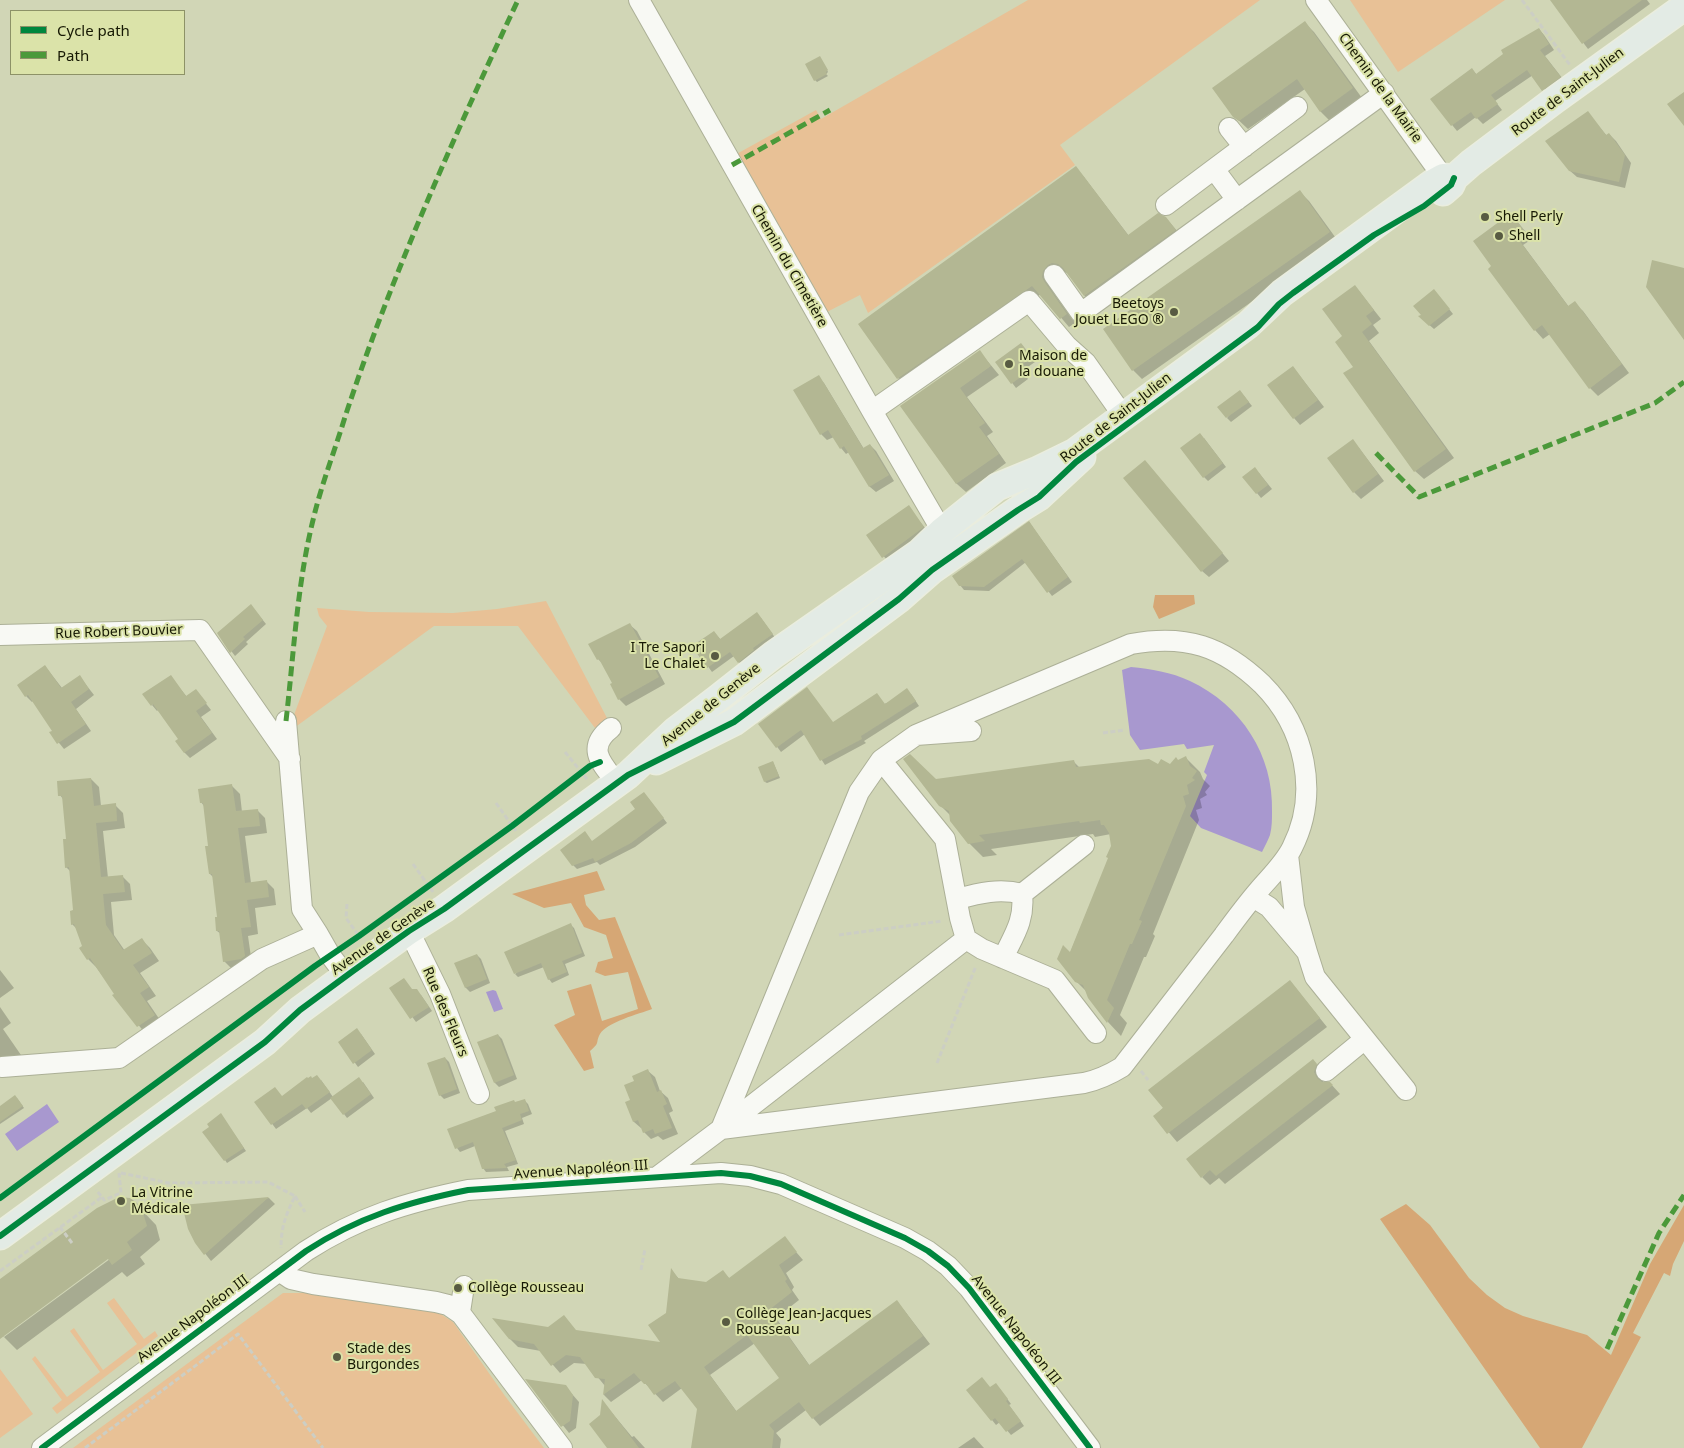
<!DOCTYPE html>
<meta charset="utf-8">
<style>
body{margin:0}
#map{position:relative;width:1684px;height:1448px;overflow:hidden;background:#d1d6b6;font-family:"Noto Sans",sans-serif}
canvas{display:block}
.legend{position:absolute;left:10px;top:10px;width:175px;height:65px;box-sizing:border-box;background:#dbe3a9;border:1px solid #8d9267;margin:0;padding:6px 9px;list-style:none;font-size:15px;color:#171904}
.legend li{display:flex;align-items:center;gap:10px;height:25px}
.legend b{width:25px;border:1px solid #8d9267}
</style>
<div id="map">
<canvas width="1684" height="1448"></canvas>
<ul class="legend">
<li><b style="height:6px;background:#00873e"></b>Cycle path</li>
<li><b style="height:6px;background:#4b993a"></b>Path</li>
</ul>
</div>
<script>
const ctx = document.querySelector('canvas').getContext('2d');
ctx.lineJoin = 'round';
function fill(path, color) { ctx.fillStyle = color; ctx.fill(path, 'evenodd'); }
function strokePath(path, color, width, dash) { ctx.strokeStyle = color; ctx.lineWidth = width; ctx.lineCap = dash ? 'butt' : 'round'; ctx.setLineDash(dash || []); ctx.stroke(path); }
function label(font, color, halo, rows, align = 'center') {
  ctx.font = font + ' "Noto Sans",sans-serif'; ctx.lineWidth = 4; ctx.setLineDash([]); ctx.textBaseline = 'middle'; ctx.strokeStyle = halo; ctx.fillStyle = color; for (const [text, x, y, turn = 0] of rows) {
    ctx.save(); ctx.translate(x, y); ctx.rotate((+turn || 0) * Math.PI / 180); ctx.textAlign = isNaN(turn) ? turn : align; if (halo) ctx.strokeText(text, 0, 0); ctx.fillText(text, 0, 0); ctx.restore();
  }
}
const green = new Path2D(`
 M1028,0h232l-200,145 15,20 -207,148 -8,-18 -37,19 -90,-158 83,-46 5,9z
 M1350,0h155l-107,72z
 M546,601l61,117 -12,10 -77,-102h-84l-140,102v-13l33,-89 -8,-10 -2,-8 52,4 84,1 44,-4z
 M283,1293h26l130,20 14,9 52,74 39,52h-471z
 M114,1298l30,41 11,-8 3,5 -101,78 -5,-6 10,-8 -30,-41 3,-3 32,41 33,-25 -30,-41 4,-3 29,42 34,-26 -30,-41z
 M0,1369l33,45 -33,24z`);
const forest = new Path2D(`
 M1155,595h39l1,9 -36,15 -6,-12z
 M597,871l8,19 -21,5 2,10 13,15 16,-3 37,92c-13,5 -45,13 -52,25 -5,9 1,8 -10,17l4,17 -10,3 -30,-46 21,-10 -8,-24 24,-7 11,37 36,-12 -10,-37 -23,4 -10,-4 3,-10 15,-4 -7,-23 -22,-8 -13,-24 -27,5 -32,-14z
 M1406,1204l24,21 39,53 18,17 18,13 18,8 64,19 24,20 39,-91 34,-59v36l-11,23 -3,12 -6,-3 -31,60 8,4 -59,111h-42l-160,-229z`);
const water = new Path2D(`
 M1131,667c20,2 40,5 59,14 51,24 84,74 82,131 0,7 0,15 -2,23 -2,5 -5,11 -8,17l-61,-24 -11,-12 17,-41 -3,-3 10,-27 -27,4 -3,-5 -44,6 -10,-15 -8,-65z
 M493,990l3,1 7,18 -9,3 -8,-20z
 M47,1104l12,18 -42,29 -12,-17z`);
const shadow = new Path2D(`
 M1551,0h96l3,4 -62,45z
 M1305,23l9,9 48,66 -32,23 -9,-9 -16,-23 -57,40 -14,-13z
 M1539,29l5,6 10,15 -9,6 21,27 -17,12 -16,-20 -38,26 7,9 -19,14 -7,-7 -19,14 -25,-31 40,-31 5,6z
 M821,59l7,13 -2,2 2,2 -11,6 -2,-2z
 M1588,113l19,23 2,-2 7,7 15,22 -6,25 -48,-11 -8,-7z
 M1076,168l8,9 45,59 37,-18 18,21 -90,65 -9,-8 -17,-23 -5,-1 -12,14 2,6 22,31 -6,4 -28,-33 -134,93 -9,-9z
 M1300,192l9,9 29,40 -196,138 -9,-9 -28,-40z
 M1511,215l21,24 -9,6 46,62 5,-4 9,8 46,62 -31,23 -8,-8 -40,-54 -7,5 -8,-9 -45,-61 3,-3z
 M1355,286l26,33 -8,6 6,8 -10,8 85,117 -30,21 -9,-8 -60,-104 -11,-31z
 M1438,295l15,19 -19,15 -14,-12z
 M1025,349l10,13 -13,9 6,8 -12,9 -19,-25z
 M980,352l19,23 -32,22 26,35 -6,4 19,27 -40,29 -9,-8 -56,-78z
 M1293,367l31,40 -24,18 -6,-7z
 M818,377l6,6 40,66 6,-4 6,6 18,30 -18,11 -6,-5 -21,-35 -3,2 -5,-6 -7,-11 -7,3 -6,-6 -26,-43z
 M1244,396l8,10 -21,16 -4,-4z
 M1204,438l22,29 -18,14 -4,-4z
 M1359,448l25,33 -23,18 -7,-7z
 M1151,468l78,93 -20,16 -7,-6z
 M1259,473l13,16 -11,9 -17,-21z
 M908,507l22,27 -40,30 -22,-28z
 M1029,522l43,60 -20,14 -26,-34 -37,29 -25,-1 -4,-5z
 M254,609l12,15 -20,18 2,2 -13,12 -17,-23z
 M761,618l15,21 -33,28 -9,-11 -22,16 -18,-25 20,-15 7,8z
 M630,625l7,6 28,53 -39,22 -7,-7 -6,-16 -9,-18 -6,-6z
 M45,666l17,22 18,-11 14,18 -18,14 15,22 -27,18 -13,-16 3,-2 -21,-30 -1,1 -6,-6z
 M170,676l17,21 9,-6 15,19 -10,7 16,22 -27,19 -6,-6 -4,-13 -22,-29 -1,1 -5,-6z
 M911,694l8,12 -55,35 2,2 -41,22 -20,-31 -24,18 -21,-28 73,-1z
 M1186,758l14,14 3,7 7,7 -5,6 2,3 -7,4 2,9 -6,2 3,10 -46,114 2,2 -9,21h-2l-24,58 7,8 -6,13 -13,-14 -19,-25 -2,-5 -11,-11 -6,-28 39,-95 3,-11 -1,-13 -16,3 -2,-3 -102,15 6,6 -14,2 -14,-14 -18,-27 -11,-11 -5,-25 139,-18 6,6 91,-2z
 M773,762l7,16 -13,5 -2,-1z
 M91,779l8,8 2,19 14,-1 8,8 2,15 -22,3 5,47 14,-2 8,8 2,16 -21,2 3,33 11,16 17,-11 8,8 9,13 -19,12 16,23 -9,5 15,22 -16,11 -32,-38 2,-2 -20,-27 -8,-8 -11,-30 -5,-5 2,-12 -4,-41 -4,-4 1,-27 -4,-41 -3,-4z
 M232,786l8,8 2,18 15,-2 8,8 2,15 -22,3 6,47 15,-2 8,8 2,16 -21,3 3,26 -10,2 4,28 -20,5 -8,-8 -3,-27 -4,-3 2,-13 -5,-40 -4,-4v-27l-6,-41 -3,-4z
 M648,798l19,25 -32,24 -35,18 -3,-3 -20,7 -4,-4z
 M571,925l3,3 11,28 -20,8 4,11 -17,8 -3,-4 -5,-12 -26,10 -3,-3z
 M477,955l4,4 9,24 -20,9 -4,-4 -10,-25z
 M0,970l14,18 -14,10z
 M1290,981l37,46 -150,115 -22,-26z
 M391,988l22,3 8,4 11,16 -16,11z
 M0,1007l11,16 -8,6 18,26 -17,10 -4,-4z
 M361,1034l14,20 -17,13 -18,-25z
 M498,1035l4,4 15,40 -18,8 -4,-4z
 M445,1058l4,4 11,31 -16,6 -4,-4z
 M1313,1061l11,12 -1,10h7l10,11 -115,90 -6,-6 -9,7 -8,-8z
 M648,1071l7,6 5,14 8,7 5,13 -4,2 9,21 -15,6 -5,-4 -7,3 -7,-7 -1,-4h-2l-7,-6 -7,-20 5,-2 4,-18z
 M321,1080l12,17 30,-15 11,16 -27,20 -15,-20 -21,15 -4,-5 -31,21 -20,-27 26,-5z
 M17,1098l7,10 -24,16v-16z
 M524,1100l4,4 4,10 -10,4 2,6 -19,7 13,33 -11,3 2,4 -23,1 -3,-4 -8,-22 -15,6 -3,-4 59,-45z
 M221,1115l25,36 -19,12 -2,-3 -14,-33z
 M269,1198l6,6 -64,57 -15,-19 -12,-36z
 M136,1204l20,21 4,15 -20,17 5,7 -18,13 -5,-5 -105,78 -13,-13 110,-81 -2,-2 -108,81v2l-4,-5v-51z
 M784,1238l19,22 -17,13 8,14 -2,3 7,10 -23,18 34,48 87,-64 7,8 26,34 -110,82 -14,-16 -30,23 5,6 -1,9h-87l6,-39 -17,-21 -19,14 -21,-22 -31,22 -7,-7 1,-9 -18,-22 -13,-1 -14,10 -19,-22 -23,-4 -8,-8 67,-7 86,12 9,-73 8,9 26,4 17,-12 7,7zM755,1343l26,35 -44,34 -27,-37z
 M528,1381l37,5 14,16 -3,26 -7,5z
 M1000,1389l11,15 -2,1 15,21 -13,9 -11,-13 -4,3 -4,-5 -25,-30z
 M603,1402l29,35 2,-1 11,12h-37l-7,-32z
 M974,1437l10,11h-26z`);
const building = new Path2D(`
 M1550,0h92l-60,44z
 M1305,21l48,67 -33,24 -23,-33 -58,42 -6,-4 -21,-29z
 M1539,28l10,16 -9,6 21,27 -19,14 -15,-21 -36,25 7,9 -22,15 -5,-7 -20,14 -21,-27 42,-31 4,6 27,-20 -2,-4z
 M820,56l8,14 -2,2 1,2 -13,7 -9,-17z
 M1684,92v34l-17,-22z
 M1588,111l18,24 3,-2 16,22 -6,27 -50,-11 -24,-30z
 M1076,166l52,69 30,-22 8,4 10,13 -92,66 -21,-28 -5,-4 -6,-1 -4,2 -5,6 -1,6 2,4 23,33 -7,5 -28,-33 -135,93 -39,-55z
 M1300,190l30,42 -198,139 -29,-42z
 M1511,213l13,17 -8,6 52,70 7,-5 47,63 -33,25 -47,-64 -8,6 -46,-62 3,-3 -18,-25z
 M1652,260l32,8v72l-38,-53z
 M1355,285l19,25 -8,6 6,8 -10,8 84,117 -32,23 -71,-99 10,-6 -18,-25 7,-6 -20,-27z
 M1434,289l16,20 -21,17 -11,-10 3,-1 -8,-9z
 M1021,343l11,14 -13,10 6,7 -14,10 -16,-22z
 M980,350l11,16 -31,22 25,35 -6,4 20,27 -43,30 -56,-78z
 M1293,366l25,34 -25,19 -26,-34z
 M819,375l44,73 7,-4 19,31 -20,12 -25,-41 -4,3 -12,-19 -8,5 -27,-45z
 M1240,390l9,12 -23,16 -9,-11z
 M1200,433l23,30 -20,15 -23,-30z
 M1353,439l25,35 -25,19 -26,-35z
 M1145,460l78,93 -22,19 -78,-94z
 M1255,467l13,18 -12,9 -14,-17z
 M909,505l15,22 -42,31 -16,-23z
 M1029,521l39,56 -21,16 -25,-34 -38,28 -25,-1 -7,-10z
 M251,604l12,16 -20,17 2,2 -15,14 -13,-20z
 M757,612l16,22 -20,14 1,2 -16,13 -8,-11 -23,16 -15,-22 22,-15 6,8z
 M630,623l29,54 -41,23 -8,-16 2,-1 -13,-24 -2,1 -9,-16z
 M45,665l16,23 19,-13 9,14 -18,13 15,22 -29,20 -8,-12 3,-1 -24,-36 -3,2 -8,-12z
 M171,675l15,21 10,-7 11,14 -11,8 16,22 -28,20 -9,-12 3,-2 -25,-35 -2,2 -9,-12z
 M807,687l26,35 44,-29 8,11 22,-16 9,13 -55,35 1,3 -42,22 -19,-31 -25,18 -18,-24z
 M910,754l26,25 138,-19 2,7 73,-8 9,5 3,-5 9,5 6,-7 2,3 8,-4 4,10 7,5 -5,7 3,2 -8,5 2,9 -6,2 3,10 -47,114 3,1 -10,23h-2l-23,56 7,8 -7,15 -19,-25 -5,-13 -8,-3 -18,-23 6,-14 7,7 38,-94 -2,-1 5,-11 -2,-13 -5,-8h-3l-1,-5 -20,3 -1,-2 -100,14 6,6 -17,3 -18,-23 -1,-10 -10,-5 -36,-47z
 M773,761l6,15 -15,6 -6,-15z
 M91,778l3,28 22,-3 1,18 -21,2 5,54 22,-2 2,17 -22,2 3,31 17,25 19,-12 10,15 -19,12 16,22 -9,6 15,22 -18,12 -25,-32 2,-1 -24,-36 -3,2 -8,-12 3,-2 -8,-22 -3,1 -1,-14 3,-1 -4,-43 -4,1 -2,-29h3l-4,-43h-4l-1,-15z
 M232,784l4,27 22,-2 2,17 -22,2 7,55 22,-3 2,17 -22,3 4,27 -10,1 4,28 -4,3 -18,3 -4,-31h-3l-1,-14h2l-5,-43h-3l-4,-28h3l-5,-43h-3l-2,-14z
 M644,792l20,26 -33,25 -36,19 -2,-4 -21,8 -12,-16 25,-19 7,10 43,-32 -5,-7z
 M571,923l11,30 -20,8 5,11 -19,8 -7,-17 -27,11 -10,-22z
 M477,954l10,25 -22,9 -11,-25z
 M404,978l8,11h5l12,18 -19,12 -21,-31z
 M1290,980l30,38 -153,116 -14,-18 10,-8 -15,-18z
 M357,1028l15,22 -19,14 -15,-22z
 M498,1034l16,41 -20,8 -17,-41z
 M445,1057l12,32 -18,7 -12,-33z
 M1313,1059l4,5 -3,8 3,6 5,4h8l3,3 -117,91 -6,-6 -9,8 -15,-19z
 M648,1069l9,23 4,-2 6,14 -4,2 9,22 -17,6 -2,-5 -10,4 -5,-13 -5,2 -8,-20 5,-2 -6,-15 10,-4 -2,-5z
 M317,1075l13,17 -24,17 -4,-5 -31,21 -17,-23 21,-15 7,9 25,-19 1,1 3,-2 1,2z
 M359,1077l12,17 -28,21 -13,-17z
 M15,1095l8,11 -23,16v-16z
 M525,1099l4,12 -9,3 2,6 -20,8 14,32 -12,4 3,4 -25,1 -9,-27 -18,7 -8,-20 49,-18 -2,-4 20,-7 1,2z
 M221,1113l23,35 -20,13 -22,-29 7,-5 -2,-3z
 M119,1197l11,1 7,5 5,7 5,16 -20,16 5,8 -20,15 -4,-6 -108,80v-60l97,-71z
 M269,1197l-65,58 -9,-12 -7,-14 -6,-24z
 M785,1236l12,16 -18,13 8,14 -2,2 7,11 -23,18 40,55 88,-65 26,36 -111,83 -13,-17 -30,23 5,6 -2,17h-81l6,-39 -22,-28 -21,14 -8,-11h-2l-10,-11 -31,22 2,-16 -10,-1 -15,-21 -14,-2 -15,11 -17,-22 -25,-5 -17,-21 56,9 16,-12 12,15 84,12 -12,-17 18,-12 5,-45 7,10 28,4 17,-12 6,8zM747,1335l32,43 -43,33 -32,-44z
 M982,1377l8,10 6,-4 12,16 -2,2 15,20 -15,11 -11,-14 -4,3 -25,-31z
 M525,1379l41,6 7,10 -3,26 -9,6z
 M602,1399l37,49h-32l-18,-24 11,-9z`);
const path = new Path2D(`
 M1522,0l48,65
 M1103,733l22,-3
 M565,752l22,27
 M496,803l20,28
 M413,864l20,28
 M347,904l-1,14 15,21
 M839,935l103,-14
 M937,1063l39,-97
 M1141,1071l7,9
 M121,1173l48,10 99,-1 27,14c-9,19 -14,30 -14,52
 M295,1196l10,16
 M102,1197l2,3 17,-7 -2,-20
 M60,1227l12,16
 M641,1270l4,-21
 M0,1271l102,-74 -6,-7
 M85,1448l153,-114 85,114`);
const minor = new Path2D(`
 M639,0l233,411 70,120
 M1316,0l127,177
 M1229,128l15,19
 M1237,200l-23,-31 83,-62
 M1166,205l48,-36
 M1054,275l27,38 303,-220
 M872,411l157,-110 38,45 19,17 31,44
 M0,635l200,-5 90,129
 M286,721l16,188 16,25
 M611,728c-26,20 -9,36 6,55
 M881,760l64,79 15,79 6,21 16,10 73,31 41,53
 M1253,897l16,10 38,45 -13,-45 -6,-52
 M958,899c21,-6 42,-11 64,-5l62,-49
 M409,931l31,63 39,100
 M1307,952l8,25 91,113
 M1003,958c11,-23 22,-38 19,-64
 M2,1067l117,-9 143,-99 56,-25 12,21 16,21
 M1326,1071l39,-32
 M723,1128l243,-189
 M721,1129l363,-46c14,-3 25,-8 38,-16 34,-44 68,-88 102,-132 11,-15 23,-31 35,-45 11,-13 25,-26 33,-42 28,-55 13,-121 -30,-164 -40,-38 -76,-50 -131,-40l-215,91
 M657,1177l64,-48 138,-337 22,-32 35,-25 55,-4
 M279,1271l12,8 22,5 123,18 12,3 13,9 101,134
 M460,1312l4,-26
 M42,1448l264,-197c52,-34 102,-49 162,-61l253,-17 29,3 31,8 124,54 23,13 20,15 21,22 121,160`);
const major = new Path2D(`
 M1443,192l8,-7 3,-7 17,-15 85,-64 128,-92
 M656,761l78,-39 165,-123 33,-29 86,-60 21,-13 43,-40
 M0,1236l265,-194 35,-32 53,-39 56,-40 35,-22 184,-134 47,-44 42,-32 56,-44 146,-102 23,-22 55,-44 39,-16 39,-19 173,-127 34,-32 152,-111 9,-5 11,1`);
const quiet = new Path2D(`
 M732,165l98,-55
 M1376,453l43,44 236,-94 29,-21
 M286,721c8,-69 11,-138 28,-205 8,-33 21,-66 31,-99 47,-143 109,-280 173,-417
 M1607,1349l52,-116 25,-38`);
const cycleway = new Path2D(`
 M0,1198l315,-232 44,-30 153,-110 78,-60 10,-4
 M0,1236l265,-194 35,-32 53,-39 56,-40 35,-22 184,-134 106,-53 165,-123 33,-29 86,-60 21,-13 37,-35 182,-135 21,-23 14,-11 81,-58 50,-29 27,-21 3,-7
 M42,1448l264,-197c52,-34 102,-49 162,-61l253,-17 29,3 31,8 124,54 23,13 20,15 21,22 121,160`);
const markers = [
 [1485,217,5,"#585b42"],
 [1499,236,5,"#585b42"],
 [1174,312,5,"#585b42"],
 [1009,364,5,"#585b42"],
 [715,656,5,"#585b42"],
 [121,1201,5,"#585b42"],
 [458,1288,5,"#585b42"],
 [726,1322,5,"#585b42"],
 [337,1357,5,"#585b42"]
];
const streetNames = [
 ["Chemin de la Mairie",1380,88,54],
 ["Route de Saint-Julien",1568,92,-37],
 ["Chemin du Cimetière",789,266,60],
 ["Route de Saint-Julien",1116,418,-38],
 ["Rue Robert Bouvier",119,632,-2],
 ["Avenue de Genève",711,705,-39],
 ["Avenue de Genève",383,937,-35],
 ["Rue des Fleurs",445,1012,67],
 ["Avenue Napoléon III",581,1170,-4],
 ["Avenue Napoléon III",193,1319,-37],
 ["Avenue Napoléon III",1016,1330,52]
];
const poiNames = [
 ["Shell Perly",1495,217],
 ["Shell",1509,236],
 ["Beetoys",1164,304,"right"],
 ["Jouet LEGO ®",1164,320,"right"],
 ["Maison de",1019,356],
 ["la douane",1019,372],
 ["I Tre Sapori",705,648,"right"],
 ["Le Chalet",705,664,"right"],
 ["La Vitrine",131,1193],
 ["Médicale",131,1209],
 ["Collège Rousseau",468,1288],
 ["Collège Jean-Jacques",736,1314],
 ["Rousseau",736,1330],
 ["Stade des",347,1349],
 ["Burgondes",347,1365]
];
fill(green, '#e8c196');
fill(forest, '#d6a775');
fill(water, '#a898cf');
fill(shadow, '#0003');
fill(building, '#b3b793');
strokePath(minor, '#acb097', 22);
strokePath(major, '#eaedde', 29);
strokePath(path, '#cccec4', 3, [5, 2.5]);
strokePath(minor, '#f8f9f4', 20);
strokePath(major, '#e3ebe5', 26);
strokePath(quiet, '#4b993a', 5, [10, 5]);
strokePath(cycleway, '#00873e', 6);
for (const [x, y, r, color] of markers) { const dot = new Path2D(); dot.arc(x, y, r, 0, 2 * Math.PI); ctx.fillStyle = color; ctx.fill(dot); strokePath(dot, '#dbe3a9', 2); }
label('14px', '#171904', '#dbe3a9', streetNames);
label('14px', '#171904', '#dbe3a9', poiNames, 'left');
</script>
